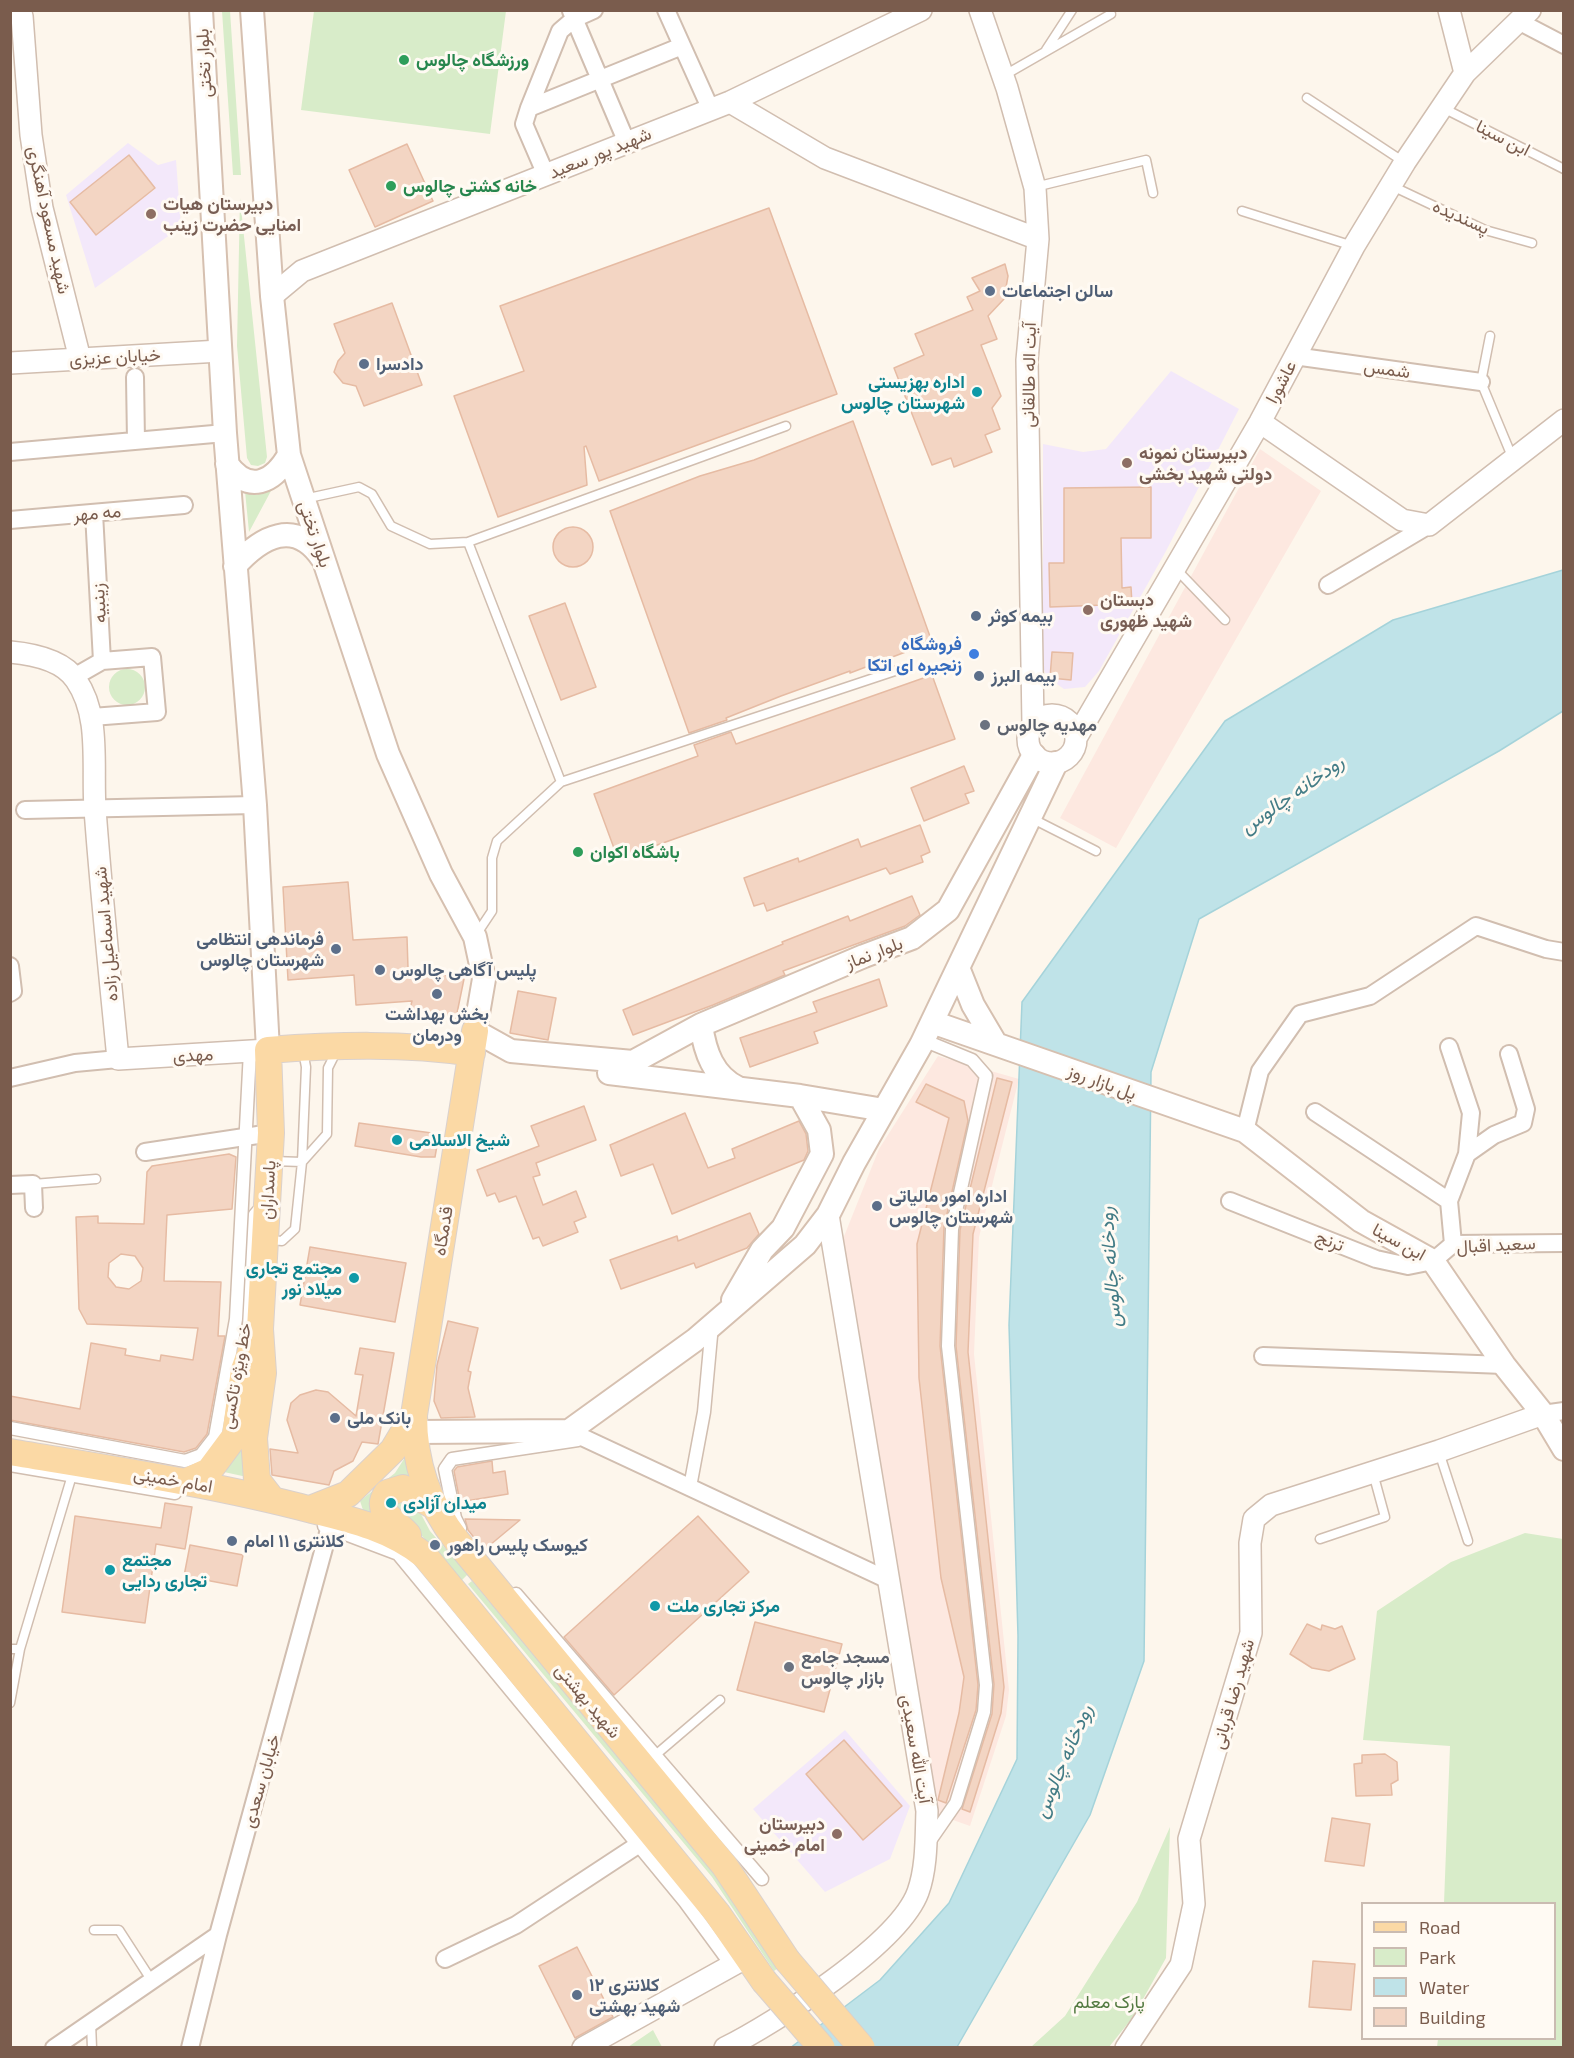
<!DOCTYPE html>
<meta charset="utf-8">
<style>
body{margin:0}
#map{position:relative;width:1574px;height:2058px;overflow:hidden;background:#fdf6ec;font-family:"Exo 2",sans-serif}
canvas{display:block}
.frame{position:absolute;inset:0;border:12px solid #7a5c4d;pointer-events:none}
.legend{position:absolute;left:1361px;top:1902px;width:195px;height:138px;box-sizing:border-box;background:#fffaf3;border:2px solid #cabbb1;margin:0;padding:8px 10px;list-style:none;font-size:18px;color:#7a5c4d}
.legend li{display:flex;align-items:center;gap:12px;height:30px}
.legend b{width:30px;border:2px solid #cabbb1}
</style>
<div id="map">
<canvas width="1574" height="2058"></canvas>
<div class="frame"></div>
<ul class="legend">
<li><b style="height:8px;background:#fbd9a5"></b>Road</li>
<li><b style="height:16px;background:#d8ecc9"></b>Park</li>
<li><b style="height:16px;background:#bfe3e8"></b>Water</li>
<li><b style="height:16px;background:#f3d5c3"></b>Building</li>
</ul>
</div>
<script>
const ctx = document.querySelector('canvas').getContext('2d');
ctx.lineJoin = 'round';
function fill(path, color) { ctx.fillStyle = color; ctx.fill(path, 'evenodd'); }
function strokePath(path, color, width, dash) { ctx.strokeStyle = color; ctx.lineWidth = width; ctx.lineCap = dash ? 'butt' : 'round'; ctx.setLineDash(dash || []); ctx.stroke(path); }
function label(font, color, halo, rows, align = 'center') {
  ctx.font = font + ' "Exo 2",Vazirmatn,sans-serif'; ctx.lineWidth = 6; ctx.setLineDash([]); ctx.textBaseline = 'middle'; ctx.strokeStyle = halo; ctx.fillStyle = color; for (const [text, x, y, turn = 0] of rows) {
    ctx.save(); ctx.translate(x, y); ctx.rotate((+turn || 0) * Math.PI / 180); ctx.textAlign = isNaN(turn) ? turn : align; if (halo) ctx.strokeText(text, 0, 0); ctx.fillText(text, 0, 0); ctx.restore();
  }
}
const commercial = new Path2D(`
 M1260,449l61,42 -205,357 -56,-30z
 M938,1056l81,23 -40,158 -5,117 35,336 -3,26 -36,110 -37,-13 -92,-569 38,-95z`);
const education = new Path2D(`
 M128,143l30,22 18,-5 5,67 -86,61 -29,-93zM129,155l26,34 -59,45z
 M1171,371l68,38 -73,142 -67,120 -14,16 -21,2 -16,-11 -5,-10v-224l40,8 23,-3z
 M845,1730l65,76 -20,53 -65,33 -72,-83z`);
const green = new Path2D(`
 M222,11h8l11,164h-8z
 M314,11h192l-16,123 -189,-24z
 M240,198l27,259 -2,6 -7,3 -7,-1 -4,-7 -10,-112z
 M272,489l-23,43 -4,-41 11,4z
 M109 687a18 18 0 1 1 36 0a18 18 0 1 1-36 0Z
 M407,1445l4,36 -29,41 -19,-12 -3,-9 35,-28 9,-14z
 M242,1446l5,31 -23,-5z
 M413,1499l17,32 38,43 -7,7 -70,-81z
 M1525,1533l38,6v508h-126l1,-8 116,-1v-134l-110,-1 6,-157 -87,-6 14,-129 74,-49z
 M472,1581l244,293 62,94 -4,3 -62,-94 -244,-293z
 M1170,1827l-4,131 -33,59 -24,30h-78l34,-31 72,-114z
 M653,2030l9,17h-34z`);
const water = new Path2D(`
 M1563,570v141l-64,40 -300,168 -48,153 -7,589 -54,154 -133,232 -167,1 90,-68 69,-77 68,-144 1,-123 -9,-311 13,-323 203,-281 168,-101z`);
const building = new Path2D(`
 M407,144l26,57 -58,26 -26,-57z
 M129,155l26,33 -59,47 -26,-33z
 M769,208l68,186 -238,87 -13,-35 -2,1 3,38 -89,32 -44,-121 70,-25 -24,-65z
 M1005,264l3,12 -4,23 -16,17 9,23 -16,6 20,51 -9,12 8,21 -15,6 7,17 -38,15 -3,-9 -19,7 -38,-97 30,-13 -9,-21 58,-24 -6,-13 13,-6 -8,-13z
 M392,303l30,82 -58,21 -8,-20 -13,-3 -9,-11 4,-11 7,-8 -11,-29z
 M853,421l79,221 -82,31v-2l-69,25 -55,22 1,2 -38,13 -79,-222 90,-35 54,-16z
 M1151,487v51h-30l1,50 9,-1 1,17 -82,3 -1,-44h15v-75z
 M553 547a20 20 0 1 1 40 0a20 20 0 1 1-40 0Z
 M565,603l31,84 -35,13 -32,-84z
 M1052,652l21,1 -2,27 -21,-2z
 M932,675l23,64 -337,120 -24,-65 104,-38 -4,-11 37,-13 5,12z
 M964,766l10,25 -9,3 4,9 -45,18 -13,-33z
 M920,825l10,27 -9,4 2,6 -33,12 -4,-6 -119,43 -3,-8 -10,3 -10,-28 54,-20 1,4 59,-23 3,8z
 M348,882l5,58 54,-3 1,31 56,11 -8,39 -46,-9 2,-8 -56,4 -2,-30 -66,5 -5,-93z
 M912,896l8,19 -15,11 -122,45 2,4 -72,30 -80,30 -10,-25 160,-66 -1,-2 66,-26 2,5z
 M879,979l8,27 -73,26 4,11 -68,24 -10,-29 77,-26 -4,-10z
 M518,991l38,7 -8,42 -38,-7z
 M997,1078l15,4 -39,152 -5,118 36,335 -3,26 -31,99 -8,-3 30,-95 2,-30 -38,-338 4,-116z
 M926,1084l38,17 4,20 -24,106 -4,119 38,339 -2,25 -30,93 -8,-3 21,-87 5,-36 -23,-99 -22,-200 -2,-134 32,-126 -33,-16z
 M584,1106l12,34 -60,23 4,12 -7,2 10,28 33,-14 10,26 -12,5 4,10 -35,14 -4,-9 -6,2 -17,-43 -17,6 -4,-9 -8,3 -10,-26 62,-24 -8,-20z
 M685,1113l23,55 27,-10 -3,-9 67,-28 7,13 2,17 -4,9 -132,54 -19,-50 -32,12 -11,-31z
 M359,1123l80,11 -4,23h-14l-66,-11z
 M229,1154l7,3 -4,52 -65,6 -3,66 57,1 -3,54h7l-18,98 -11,14 -12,4 -174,-32v-24l70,13 11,-66 35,6 -1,6 35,6 1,-6 32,5 5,-32 -111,-4 -8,-15 -3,-92 22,-1v7l46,1 3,-52 5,-6zM121,1254l14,2 8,12 -2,13 -12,8 -13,-2 -8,-10 1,-14z
 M750,1213l9,21 -12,14 -51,20 -2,-5 -73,26 -11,-29 67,-24 1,5z
 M310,1247l96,16 -11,59 -95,-17z
 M448,1321l30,7 -10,43 3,1 -3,16 7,29 -34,1 -7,-17 3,-36z
 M360,1348l34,5 -16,91 -16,-2 -9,19 -19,10 -5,14 -57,-10 -2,-26 28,4 -11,-33 4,-17 9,-8 16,-5 12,2 28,24 7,-41 -8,-1z
 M492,1461l1,12 12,-2 3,23 -48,8 -6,-31 3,-4z
 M165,1503l27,4 -7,42 -29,-5 -11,79 -83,-11 13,-96 86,12z
 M698,1516l51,56 -135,123 -50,-58z
 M465,1519l55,1 -36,30 -16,-20z
 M190,1545l53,10 -6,31 -53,-10z
 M755,1622l87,22 -18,68 -87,-22z
 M1307,1624l14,6 1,-5 13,4 7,-3 13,33 -26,12 -17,-3 -22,-14z
 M844,1740l58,66 -39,34 -57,-66z
 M1385,1754l12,8 1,18 -7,4 1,11 -36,1 -2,-32 8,-1v-8z
 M1332,1818l38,6 -6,42 -39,-5z
 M577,1947l36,70 -38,21 -36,-72z
 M1313,1961l42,3 -4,46 -42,-3z`);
const service = new Path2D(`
 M1046,50l26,-40
 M1003,76l108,-62
 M1307,98l97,64
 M1443,108l121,61
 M1392,186l93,44 47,13
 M1035,187l111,-27 7,33
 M1242,211l111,35
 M1490,336l-9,46 32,77
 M304,499l55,-12 13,7 19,32 39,18 38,-2 318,-116
 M468,542l93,240
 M1175,568l50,52
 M1031,818l65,33
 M476,935l16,-24v-53l5,-17 64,-59 340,-113
 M273,1161l29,1 4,-95 -3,-16
 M33,1184l63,-5
 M268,1237l3,3 11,1 13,-12 7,-67 25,-28 1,-66 9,-18
 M243,1340l4,-13 6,-113 7,-8
 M1439,1452l29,89
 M1320,1539l65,-22 -12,-44
 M10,1649h10
 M10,1703l10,-54 53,-177
 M652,1758l68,-58
 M94,1930h25l33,51
 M91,2023l1,25`);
const pedestrian = new Path2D(`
 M923,1040l49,20 14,16 -34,153 -4,117 38,339 -2,27 -28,91 -27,39
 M10,1428l175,33 16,-6 14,-18 21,-118 14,-268
 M10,1465l165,28
 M690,1487l14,-75 8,-87
 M324,1526l74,28 287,348 47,64
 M460,1528l-5,-10 -10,-49 7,-10 126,-19
 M516,1594l246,285`);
const minor = new Path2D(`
 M666,10l45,100
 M571,11l56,132
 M1520,22l44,23
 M529,108l153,-62
 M546,175l-22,-51 5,-16 31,-77 14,-12 20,-9
 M1294,356l187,26
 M135,377l1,64
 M10,452l215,-19
 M10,520l174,-15
 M1328,585l101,-60
 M74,677l28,-16 -8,-148
 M92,717l65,-5 -5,-55 -50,4
 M25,810l230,-5
 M10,966l3,25 -3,2
 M1449,1047l22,66 -4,41 -18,47 4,43
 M10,1078l65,-15 43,-4
 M1315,1112l134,89
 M1245,1131l15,-60 40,-57 70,-18 106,-70 70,23 18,3
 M145,1152l126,-19
 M1467,1154l27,-19 29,-12 3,-14 -17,-55
 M10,1185l23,-1 1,24
 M1230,1201l146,58 32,7 25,-5 20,-17 111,-1
 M1263,1356l241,9
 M1543,1414l21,-3
 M569,1431l317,148
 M445,1959l71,-34 137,-90
 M54,2048l164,-113
 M190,2048l28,-113 115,-420`);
const tertiary = new Path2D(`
 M17,10l5,6 9,119 11,73 38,151
 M980,10l27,78 28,100 3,51 -11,121 6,365
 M1449,10l16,63
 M730,102l95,56 213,81
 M272,296l30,-25 428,-169 191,-92
 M10,363l210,-12
 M1260,422l142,98 27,5 135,-105
 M10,652c22,2 53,8 66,28 25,36 16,86 19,129 6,83 15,167 23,250l150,-9
 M1028 739a24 24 0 1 1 48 0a24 24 0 1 1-48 0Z
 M1076,738l184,-316 94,-176 51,-84 60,-89 65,-63
 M583,2048l164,-91
 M725,2048c50,-25 174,-104 193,-156 9,-25 8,-55 9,-81l-99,-596
 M1126,2048l55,-83 13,-61 -5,-65 62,-206 -1,-90 4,-24 17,-14 168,-54 104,-37`);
const secondary = new Path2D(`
 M201,10l24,423 30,372 13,245
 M252,10l20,286 17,159 99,299 53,120 34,63 9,42 -9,52 36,20 122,11 68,-37 163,-69 48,-18 36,-28 86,-155
 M227,464c22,30 46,19 62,-9
 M235,566c26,-29 60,-48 87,-8
 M959,970l14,35 23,39
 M932,1022l313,109 116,90 72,40 71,104 39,49 21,35
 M701,1025c4,27 12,51 37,63
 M609,1073l191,23 84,14
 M733,1300l29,-50 21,-22 39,-74 -3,-24 -19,-34
 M414,1432l155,-1 126,-91 110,-95 23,-30 26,-52 67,-118 135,-282`);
const primary = new Path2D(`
 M475,1031l-61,384c0,49 14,88 43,126l267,324 63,95
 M10,1452c101,17 203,32 302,58 41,10 79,19 113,46l292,357 47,68
 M185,1482l24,-11 26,-35 9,-66 13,-35
 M271,1498l-14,-18 -3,-42 9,-65 -3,-44 11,-196 -3,-83c68,-5 137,-7 204,3
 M310,1509l38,-15 45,-44 21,-35
 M408,1535c-10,-13 -35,-22 -21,-42l16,-5 29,17`);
const primaryBridge = new Path2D(`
 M787,1960l75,88
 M764,1981l58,67`);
const markers = [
 [404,60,6,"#2e9e5b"],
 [391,186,6,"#2e9e5b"],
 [151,214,6,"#8d6e63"],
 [990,291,6,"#5c6f8a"],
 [364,364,6,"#5c6f8a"],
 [977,392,6,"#0f9aa8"],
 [1127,463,6,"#8d6e63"],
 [1088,610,6,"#8d6e63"],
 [976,616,6,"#5c6f8a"],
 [974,654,6,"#3f7fe0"],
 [979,676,6,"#5c6f8a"],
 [985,725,6,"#6b7280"],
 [578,852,6,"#2e9e5b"],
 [336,949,6,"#5c6f8a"],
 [380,970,6,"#5c6f8a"],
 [437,994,6,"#5c6f8a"],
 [397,1140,6,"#0f9aa8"],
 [877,1206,6,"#5c6f8a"],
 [354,1278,6,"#0f9aa8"],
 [335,1418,6,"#5c6f8a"],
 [391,1503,6,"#0f9aa8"],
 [232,1541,6,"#5c6f8a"],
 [435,1545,6,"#5c6f8a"],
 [110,1570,6,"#0f9aa8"],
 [655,1606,6,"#0f9aa8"],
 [789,1667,6,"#6b7280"],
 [837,1834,6,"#8d6e63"],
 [577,1995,6,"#5c6f8a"]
];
const leisureNames = [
 ["ورزشگاه چالوس",416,60],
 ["خانه کشتی چالوس",403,186],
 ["باشگاه اکوان",590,852]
];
const streetNames = [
 ["بلوار تختی",204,63,-93],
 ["ابن سینا",1503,138,27],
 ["شهید پور سعید",600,153,-22],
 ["پسندیده",1461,217,24],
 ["شهید مسعود آهنگری",49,220,78],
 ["خیابان عزیزی",115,357,-3],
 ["شمس",1387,369,8],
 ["آیت اله طالقانی",1029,375,-89],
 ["عاشورا",1281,382,-62],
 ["مه مهر",97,513,-5],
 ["بلوار تختی",315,534,71],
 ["زینبیه",99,603,-93],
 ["شهید اسماعیل زاده",106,934,-95],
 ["بلوار نماز",874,953,-21],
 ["مهدی",193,1055,-3],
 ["پل بازار روز",1102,1082,20],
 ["پاسداران",268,1190,-87],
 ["قدمگاه",443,1231,-81],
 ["ترنج",1330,1241,22],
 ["ابن سینا",1399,1242,29],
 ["سعید اقبال",1496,1245,-3],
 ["خط ویژه تاکسی",236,1376,-80],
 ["امام خمینی",173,1480,10],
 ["شهید رضا قربانی",1233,1694,-74],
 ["شهید بهشتی",588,1701,50],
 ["آیت الله سعیدی",916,1749,80],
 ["خیابان سعدی",261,1781,-74]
];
const educationNames = [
 ["دبیرستان هیات",163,204],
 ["امنایی حضرت زینب",163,225],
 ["دبیرستان نمونه",1139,453],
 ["دولتی شهید بخشی",1139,474],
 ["دبستان",1100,600],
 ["شهید ظهوری",1100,621],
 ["دبیرستان",825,1824,"right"],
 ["امام خمینی",825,1845,"right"]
];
const serviceNames = [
 ["سالن اجتماعات",1002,291],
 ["دادسرا",376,364],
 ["بیمه کوثر",988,616],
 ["بیمه البرز",991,676],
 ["فرماندهی انتظامی",324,939,"right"],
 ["شهرستان چالوس",324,960,"right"],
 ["پلیس آگاهی چالوس",392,970],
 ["بخش بهداشت",437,1014,"center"],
 ["ودرمان",437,1035,"center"],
 ["اداره امور مالیاتی",889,1196],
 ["شهرستان چالوس",889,1217],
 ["بانک ملی",347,1418],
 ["کلانتری ۱۱ امام",244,1541],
 ["کیوسک پلیس راهور",447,1545],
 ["کلانتری ۱۲",589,1985],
 ["شهید بهشتی",589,2006]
];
const cultureNames = [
 ["اداره بهزیستی",965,382,"right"],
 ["شهرستان چالوس",965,403,"right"],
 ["شیخ الاسلامی",409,1140],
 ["مجتمع تجاری",342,1268,"right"],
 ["میلاد نور",342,1289,"right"],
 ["میدان آزادی",403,1503],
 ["مجتمع",122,1560],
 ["تجاری ردایی",122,1581],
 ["مرکز تجاری ملت",667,1606]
];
const shopNames = [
 ["فروشگاه",962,644],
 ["زنجیره ای اتکا",962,665]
];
const worshipNames = [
 ["مهدیه چالوس",997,725],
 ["مسجد جامع",801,1657],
 ["بازار چالوس",801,1678]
];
const parkNames = [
 ["پارک معلم",1109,2002]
];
const waterNames = [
 ["رودخانه چالوس",1292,794,-35],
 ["رودخانه چالوس",1110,1267,-94],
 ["رودخانه چالوس",1063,1761,-67]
];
fill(commercial, '#fde8e0');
fill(education, '#f3e8fa');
fill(green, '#d8ecc9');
fill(water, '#bfe3e8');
strokePath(water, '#a5d3da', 1.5);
fill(building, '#f3d5c3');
strokePath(building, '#e6bba3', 1.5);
strokePath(service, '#d1beb0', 11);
strokePath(pedestrian, '#d1beb0', 15);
strokePath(minor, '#d1beb0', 20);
strokePath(tertiary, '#d1beb0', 24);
strokePath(secondary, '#d6c0b0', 26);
strokePath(primary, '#dad1cd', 28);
strokePath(service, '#fff', 8);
strokePath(pedestrian, '#fff', 12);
strokePath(minor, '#fff', 16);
strokePath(tertiary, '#fff', 21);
strokePath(secondary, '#fff', 22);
strokePath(primary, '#fbd9a5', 26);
strokePath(primaryBridge, '#dad1cd', 28, []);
strokePath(primaryBridge, '#fbd9a5', 26);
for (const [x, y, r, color] of markers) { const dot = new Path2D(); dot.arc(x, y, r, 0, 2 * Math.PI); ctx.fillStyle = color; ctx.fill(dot); strokePath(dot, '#fffaf3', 2); }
label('bold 18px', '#27864d', '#fffaf3', leisureNames, 'left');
label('18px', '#7a5c4d', '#fffaf3', streetNames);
label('bold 18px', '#785e54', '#fffaf3', educationNames, 'left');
label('bold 18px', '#4e5e75', '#fffaf3', serviceNames, 'left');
label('bold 18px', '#0d838f', '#fffaf3', cultureNames, 'left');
label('bold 18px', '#366cbe', '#fffaf3', shopNames, 'right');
label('bold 18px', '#5b616d', '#fffaf3', worshipNames, 'left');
label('18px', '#537a41', '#fffaf3', parkNames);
label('italic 20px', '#437c86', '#fffaf3', waterNames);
</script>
